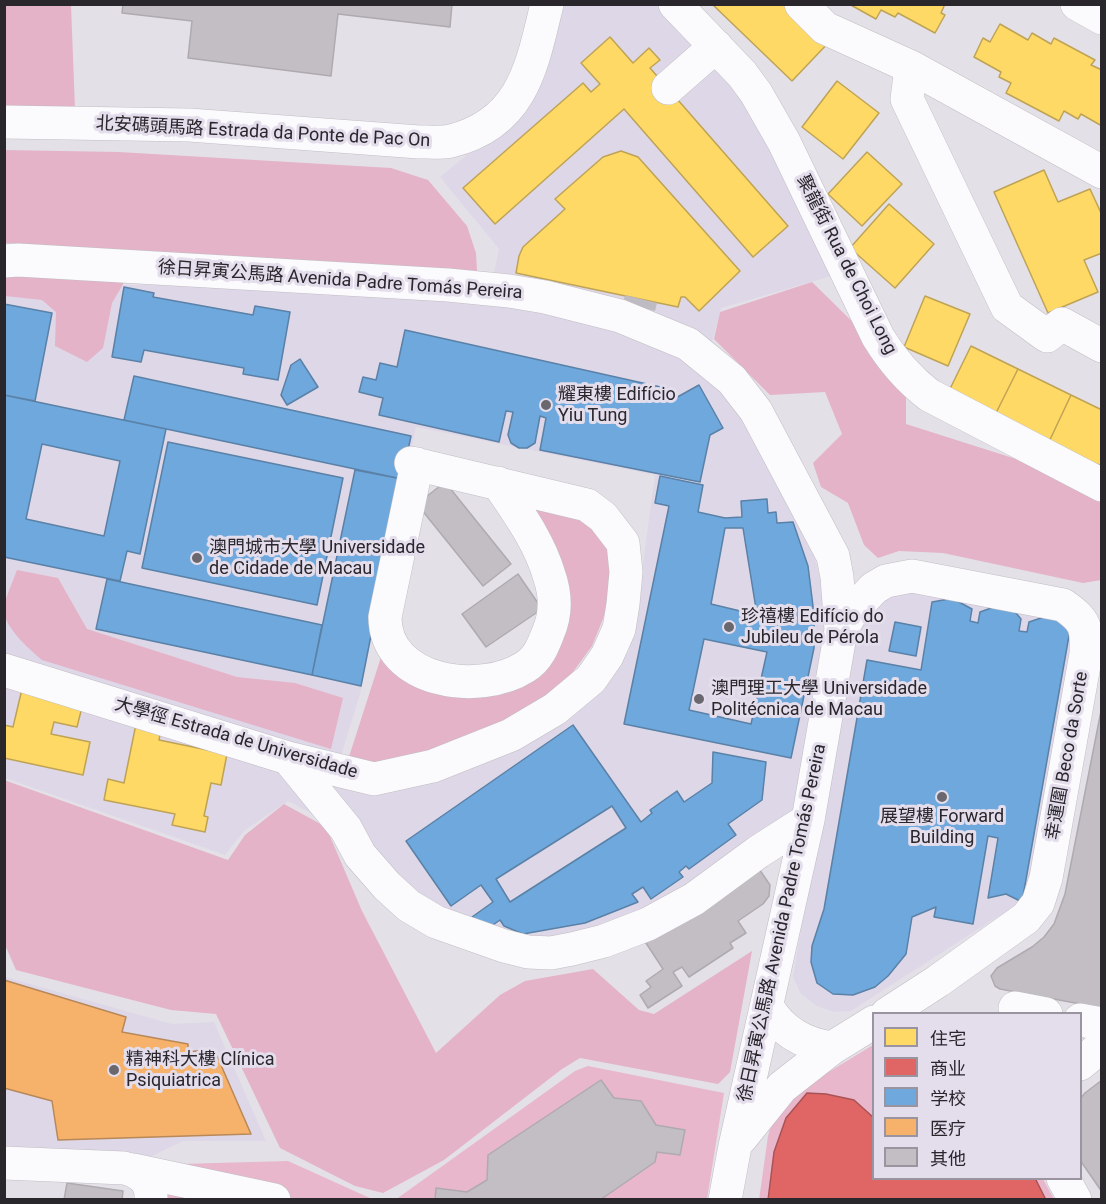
<!DOCTYPE html>
<meta charset="utf-8">
<style>
body{margin:0}
#map{position:relative;width:1106px;height:1204px;overflow:hidden;background:#e4e0e8;font-family:Roboto,"Noto Sans SC",sans-serif}
canvas{display:block}
.frame{position:absolute;inset:0;border:6px solid #29262c;pointer-events:none}
.legend{position:absolute;left:872px;top:1012px;width:210px;height:168px;box-sizing:border-box;background:#e3ddec;border:2px solid #99949f;margin:0;padding:8px 10px;list-style:none;font-size:18px;color:#29262c}
.legend li{display:flex;align-items:center;gap:12px;height:30px}
.legend b{width:30px;border:2px solid #99949f}
</style>
<div id="map">
<canvas width="1106" height="1204"></canvas>
<div class="frame"></div>
<ul class="legend">
<li><b style="height:16px;background:#ffd966"></b>住宅</li>
<li><b style="height:16px;background:#e06666"></b>商业</li>
<li><b style="height:16px;background:#6fa8dc"></b>学校</li>
<li><b style="height:16px;background:#f6b26b"></b>医疗</li>
<li><b style="height:16px;background:#c3bec4"></b>其他</li>
</ul>
</div>
<script>
const ctx = document.querySelector('canvas').getContext('2d');
ctx.lineJoin = 'round';
function fill(path, color) { ctx.fillStyle = color; ctx.fill(path, 'evenodd'); }
function strokePath(path, color, width, dash) { ctx.strokeStyle = color; ctx.lineWidth = width; ctx.lineCap = dash ? 'butt' : 'round'; ctx.setLineDash(dash || []); ctx.stroke(path); }
function label(font, color, halo, rows, align = 'center') {
  ctx.font = font + ' Roboto,"Noto Sans SC",sans-serif'; ctx.lineWidth = 6; ctx.setLineDash([]); ctx.textBaseline = 'middle'; ctx.strokeStyle = halo; ctx.fillStyle = color; for (const [text, x, y, turn = 0] of rows) {
    ctx.save(); ctx.translate(x, y); ctx.rotate((+turn || 0) * Math.PI / 180); ctx.textAlign = isNaN(turn) ? turn : align; if (halo) ctx.strokeText(text, 0, 0); ctx.fillText(text, 0, 0); ctx.restore();
  }
}
const built = new Path2D(`
 M556,5h106l68,67 112,201 -121,35 -11,42 45,79 57,119 12,45 1,40 -34,187 -106,75 -136,52 -99,-24 -91,-85 -71,-37 -44,30 -19,24 -220,-77v-103l353,108 249,-104 22,-28 5,-22 21,-154 -239,-48 -56,267 -21,68 -53,-14 -281,-94v-367l255,-4 228,20 11,-54 -59,-72 68,-56z
 M885,588l175,24 15,17 -49,274 -29,14 -146,94 -17,1 -17,-6 -16,-12 -8,-17 60,-348z
 M5,977l167,47 42,-2 52,119h-83l-33,16 -145,-6z`);
const green = new Path2D(`
 M873,1045l1,133 169,1 11,20 -295,1 9,-64 6,-20 12,-18z
 M588,1066l136,27 -17,106 -312,1 180,-129z
 M288,1161l84,38h-213l-15,-34z`);
const forest = new Path2D(`
 M5,5h66l4,104h-70z
 M4,150l115,2 272,16 37,12 39,46 9,27 1,18 -472,-28z
 M129,274l-17,29 -9,45 -16,14 -32,-16 1,-34 -14,-12 -37,-4v-21z
 M812,282l59,58 35,50v34l154,49 41,20v87l-18,3 -140,-30 -44,-2 -21,7 -14,-13 -16,-42 -27,-16 -8,-24 29,-29 -17,-42 -55,3 -56,-56 6,-27z
 M528,500l69,26 15,24 -1,49 -19,47 -33,45 -78,45 -97,32 -37,-5 35,-109 54,33 119,-40z
 M17,570l41,8 29,51 150,48 58,6 48,15 -12,51 -289,-89c-13,-11 -41,-35 -38,-54 3,-12 9,-25 13,-36z
 M4,780l224,80 17,-25 39,-31 42,23 36,84 74,142 64,-58 25,-14 68,-12 46,41 15,4 98,-63 -22,121 -12,12 -138,-26 -18,11 -118,91 -61,33 -28,-7 -75,-38 -64,-134 -45,-4 -155,-40 -11,-25z`);
const homes = new Path2D(`
 M712,4h82l37,36 -39,41z
 M849,4h96l-4,9 4,2 -10,18 -37,-20 -3,4 -14,-7 -5,9z
 M1000,24l28,16 4,-7 19,11 3,-6 41,22 -4,5 11,5v56l-21,-12 -3,5 -14,-8 -5,10 -53,-28 5,-10 -12,-6 2,-5 -27,-15 9,-19 7,4z
 M610,37l23,26 16,-15 11,12 -10,8 138,158 -35,31 -129,-148 -129,115 -32,-36 120,-105 8,9 9,-8 -19,-21z
 M837,81l42,32 -36,46 -41,-32z
 M621,151l17,6 102,114 -41,40 -14,-14h-4l-3,10 -162,-34 3,-17 4,-9 42,-38 -10,-10 48,-42z
 M867,152l35,32 -40,42 -34,-32z
 M1044,170l14,32 32,-13 12,26v38l-18,7 14,32 -50,21 -54,-121z
 M889,204l45,40 -39,44 -45,-40z
 M925,296l45,18 -22,52 -44,-19z
 M971,346l47,23 -25,50 -47,-22z
 M1018,369l53,26 -24,51 -54,-27z
 M1071,395l31,15v56l-55,-20z
 M22,689l61,14 -6,24 -23,-5 -3,12 39,8 -7,33 -79,-17v-33l9,2z
 M136,724l25,5 -2,11 68,14 -6,31 -10,-2 -7,33 4,1 -3,15 -33,-7 3,-11 -71,-14 4,-21 16,4z`);
const shops = new Path2D(`
 M807,1093l19,1 28,6 20,18v60h161l11,22h-278l6,-48 12,-34z`);
const schools = new Path2D(`
 M124,287l30,6 -1,4 100,18 2,-9 35,6 -12,68 -35,-6 1,-6 -100,-18 -3,12 -29,-5z
 M4,304l48,9 -17,88 -31,-6z
 M405,330l269,60 -2,10 27,-15 24,43 -13,7 -10,47 -160,-32 6,-32 -6,-2 -5,27 -8,5h-8l-8,-5 -3,-8 5,-23 -7,-1 -7,31 -120,-27 4,-17 -24,-6 4,-15 13,3 4,-17 17,4z
 M300,359l18,28 -31,18 -6,-10 10,-30z
 M134,376l277,60 -9,43 -278,-59z
 M4,395l162,34 -26,125 -13,-3 -7,30 -116,-24zM42,444l78,17 -16,75 -78,-17z
 M168,442l175,36 -26,127 -175,-37z
 M355,470l47,9 -41,207 -49,-11z
 M660,476l43,9 -5,27 27,6 17,-1 -1,-16 26,-2 1,14 8,-1 1,11 16,-1 15,44 6,48v34l-23,110 -167,-34 45,-218 -14,-3zM725,528h18l14,87 -46,-11zM704,639l63,13 -16,72 -62,-14z
 M107,579l215,46 -10,50 -216,-46z
 M949,599l8,2 15,8 -2,12 8,2 2,-11 14,-5 15,2 7,4 5,6 -2,12 8,1 2,-10 15,-5 15,2 11,11 -48,272 -16,-8 -18,4 10,-60 -10,-2 -15,88 -39,-7 2,-10 -24,10 -6,37 -18,22 -13,11 -22,8 -20,-1 -16,-11 -6,-21 1,-16 12,-37 43,-249 54,10 11,-68z
 M895,622l26,5 -5,29 -27,-5z
 M573,725l68,97 11,-9 -2,-3 27,-19 7,11 28,-19 1,-31 53,10 -4,38 -34,24 8,11 -47,34 -3,-3 -7,6 4,5 -32,22 -8,-12 -11,7 6,8 -53,21 -62,11 -19,-8 -4,-6 -17,12 -11,-15 21,-15 -12,-17 -30,21 -45,-65zM612,806l14,22 -116,74 -14,-23z`);
const health = new Path2D(`
 M4,980l122,37 -4,15 66,12v8l26,-3 37,85 -193,6 -6,-39 -48,-13z`);
const building = new Path2D(`
 M123,4h329l-2,23 -112,-13 -7,62 -143,-18 4,-37 -70,-8z
 M445,482l66,82 -28,22 -66,-82z
 M518,574l24,35 -56,38 -24,-33z
 M1101,711l1,297 -102,-19 -5,-3 -4,-10 6,-8 35,-21 12,-10 10,-13 11,-30z
 M755,863l15,22 -1,11 -6,8 -25,17 8,12 -16,10 3,5 -44,29 -7,-10 -9,5 9,14 -34,22 -8,-13 11,-8 -5,-6 17,-12 -19,-29z
 M601,1080l13,18 27,3 15,24 29,5 -5,25 -23,-3 -2,10 -55,38h-165l1,-12 31,4 20,-12 1,-25z
 M1102,1080v112l-22,-32v-61l5,-6z
 M67,1183l56,8 -1,9h-58z`);
const minorTunnel = new Path2D(`
 M639,307l2,-8`);
const minor = new Path2D(`
 M675,4l67,70 14,19 28,49 94,195c14,23 29,41 51,58l173,90
 M801,4l24,24 86,39 191,105
 M1077,4l25,14
 M911,67l-4,32 100,208 40,29 15,-12 40,22
 M668,88l48,-42
 M4,122l185,3 230,17c10,0 22,1 32,-1 72,-18 81,-75 96,-137
 M4,261l14,-1 430,25 61,6 36,6 75,19 68,28 44,36 24,31 77,145 4,21 4,53 -33,190 -73,326 -10,54
 M417,464l-32,153c0,66 95,79 140,50 13,-8 18,-21 23,-34 8,-18 8,-38 1,-58 -10,-34 -31,-62 -51,-92
 M841,630l12,-20 21,-22 12,-7 26,-5 151,29c23,16 24,22 23,49l-40,224 -8,25 -12,15 -88,63 -51,33
 M4,670l284,88 86,21 59,-13 78,-31 44,-26 36,-30 16,-23 12,-27 4,-25 3,-32 -3,-29 -20,-26 -16,-12 -176,-42
 M288,758l58,71 14,26 27,31 22,20 27,16 68,24 24,6 23,1 21,-4 32,-8 44,-17 46,-25 64,-47 50,-32
 M767,1006c14,25 37,38 65,42
 M1015,1008l31,6
 M1080,1020l22,4
 M1080,1064l22,-18
 M741,1138l41,-51 50,-39 42,-26
 M4,1163l120,5c17,4 28,13 27,32
 M133,1170l141,30
 M1063,1178l12,22`);
const markers = [
 [546,405,6,"#6a676e"],
 [197,558,6,"#6a676e"],
 [729,627,6,"#6a676e"],
 [699,699,6,"#6a676e"],
 [942,797,6,"#6a676e"],
 [114,1070,6,"#6a676e"]
];
const streetNames = [
 ["北安碼頭馬路 Estrada da Ponte de Pac On",263,133,3],
 ["聚龍街 Rua de Choi Long",846,265,63],
 ["徐日昇寅公馬路 Avenida Padre Tomás Pereira",340,281,4],
 ["大學徑 Estrada de Universidade",236,739,16],
 ["幸運圍 Beco da Sorte",1068,756,-80],
 ["徐日昇寅公馬路 Avenida Padre Tomás Pereira",783,923,-78]
];
const poiNames = [
 ["耀東樓 Edifício",558,395],
 ["Yiu Tung",558,416],
 ["澳門城市大學 Universidade",209,548],
 ["de Cidade de Macau",209,569],
 ["珍禧樓 Edifício do",741,617],
 ["Jubileu de Pérola",741,638],
 ["澳門理工大學 Universidade",711,689],
 ["Politécnica de Macau",711,710],
 ["展望樓 Forward",942,817,"center"],
 ["Building",942,838,"center"],
 ["精神科大樓 Clínica",126,1060],
 ["Psiquiatrica",126,1081]
];
fill(built, '#ded7e7');
fill(green, '#e8b7cb');
fill(forest, '#e4b3c8');
fill(homes, '#ffd966');
strokePath(homes, '#bfa355', 1.5);
fill(shops, '#e06666');
strokePath(shops, '#a95355', 1.5);
fill(schools, '#6fa8dc');
strokePath(schools, '#5a81a7', 1.5);
fill(health, '#f6b26b');
strokePath(health, '#b88858', 1.5);
fill(building, '#c3bec4');
strokePath(building, '#aeaaaf', 1.5);
strokePath(minorTunnel, '#bfbbc2', 33, [33, 16]);
strokePath(minor, '#c0bdc3', 34);
strokePath(minor, '#fbfafc', 33);
for (const [x, y, r, color] of markers) { const dot = new Path2D(); dot.arc(x, y, r, 0, 2 * Math.PI); ctx.fillStyle = color; ctx.fill(dot); strokePath(dot, '#e3ddec', 2); }
label('18px', '#29262c', '#e3ddec', streetNames);
label('18px', '#29262c', '#e3ddec', poiNames, 'left');
</script>
